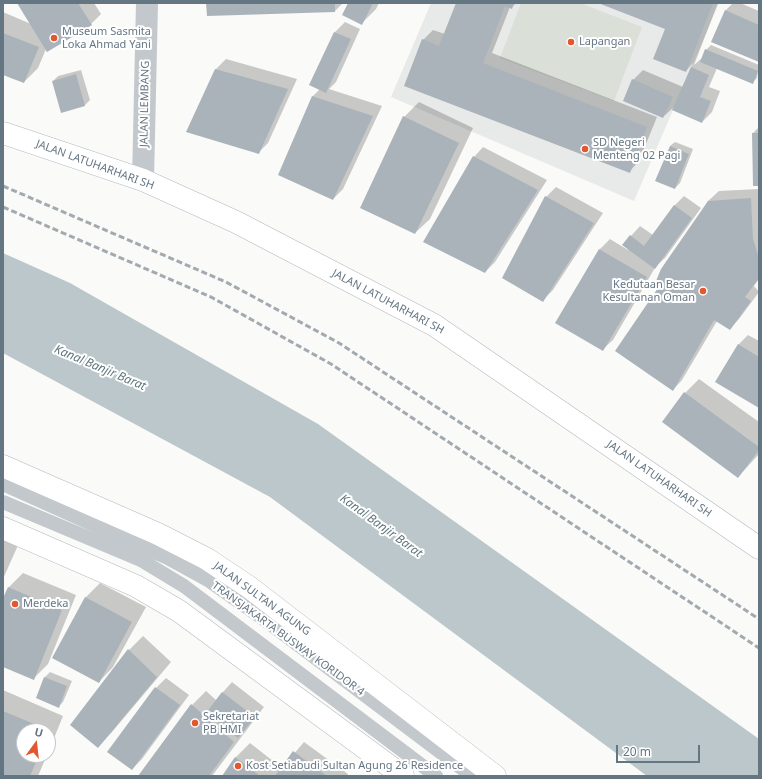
<!DOCTYPE html>
<style>
body{margin:0}
#map{position:relative;width:762px;height:779px;overflow:hidden;background:#fafaf8;font-family:"Noto Sans",sans-serif}
canvas{display:block}
.frame{position:absolute;inset:0;border:4px solid #657683;pointer-events:none}
.north{position:absolute;left:16px;top:723px;width:40px;height:40px;box-sizing:border-box;background:#fff;border:1px solid #c1c8cd;border-radius:50%;rotate:15deg;font-size:11px;font-weight:700;line-height:16px;text-align:center;color:#657683}
.north::after{content:'';display:block;margin:auto;width:14px;height:18px;background:#e4572e;clip-path:polygon(50% 0,100% 100%,50% 72%,0 100%)}
.scale{position:absolute;left:616px;top:745px;width:84px;height:18px;box-sizing:border-box;border:2px solid #657683;border-top:0;padding-left:5px;font-size:12px;line-height:14px;white-space:nowrap;color:#657683;-webkit-text-stroke:3px #fff;paint-order:stroke}
</style>
<div id="map">
<canvas width="762" height="779"></canvas>
<div class="frame"></div>
<div class="north">U</div>
<div class="scale">20 m</div>
</div>
<script>
const ctx = document.querySelector('canvas').getContext('2d');
ctx.lineJoin = 'round';
function fill(path, color) { ctx.fillStyle = color; ctx.fill(path, 'evenodd'); }
function strokePath(path, color, width, dash) { ctx.strokeStyle = color; ctx.lineWidth = width; ctx.lineCap = dash ? 'butt' : 'round'; ctx.setLineDash(dash || []); ctx.stroke(path); }
function label(font, color, halo, rows, align = 'center') {
  ctx.font = font + ' "Noto Sans",sans-serif'; ctx.lineWidth = 4; ctx.setLineDash([]); ctx.textBaseline = 'middle'; ctx.strokeStyle = halo; ctx.fillStyle = color; for (const [text, x, y, turn = 0] of rows) {
    ctx.save(); ctx.translate(x, y); ctx.rotate((+turn || 0) * Math.PI / 180); ctx.textAlign = isNaN(turn) ? turn : align; if (halo) ctx.strokeText(text, 0, 0); ctx.fillText(text, 0, 0); ctx.restore();
  }
}
const built = new Path2D(`
 M431,3h288l-85,198 -243,-104z`);
const green = new Path2D(`
 M521,3h59l62,24 -28,74 -114,-43z`);
const water = new Path2D(`
 M3,253l67,30 248,141 441,315v37h-112l-377,-279 -267,-144z`);
const shadow = new Path2D(`
 M19,3h75l7,11 -10,10 -45,25 -8,19 -14,14 -21,-8v-62l28,12z
 M207,3h136l-8,8z
 M350,3h29l-3,6 -14,14z
 M457,3h59l-5,5 -1,-1 -18,46 165,64 -18,44 -9,10 -207,-131 10,-10 12,4z
 M601,3h117l-24,62 8,-7 4,-8 5,-5 48,20 -2,13 -5,5 -35,-15 -8,19 11,4 -8,21 -10,10 -27,-16 -12,11 -39,-17 9,-20 10,-10 40,17 10,-24 -7,8 -20,-43z
 M733,3h7l19,8v50l-34,-50z
 M345,22l15,7 -24,53 -7,7 53,17 -39,83 -10,10 -20,-103 7,-7 -9,-4 24,-53z
 M226,59l71,20 -29,64 -10,10 -71,-22 29,-62z
 M81,70l9,30 -5,5 -23,6 -9,-30 5,-5z
 M419,102l54,26 -43,91 -15,14 -11,-116z
 M759,127v58l-6,-52z
 M675,142l18,7 -13,34 -5,5 -5,-42z
 M483,147l64,33 -52,82 -10,10 -11,-115z
 M556,187l47,26 -50,77 -10,10 3,-103z
 M759,189v90l-5,7 5,6 -20,27 -9,10 -13,-8 -35,59 -9,10 -11,-105 46,-84 11,-10z
 M684,196l17,12 -36,50 -9,8 -43,74 -10,9 -46,-26 43,-74 10,-10 18,11 3,-14 9,-10 13,9 21,-29z
 M748,335l11,6v66l-21,-62z
 M699,379l60,43v32l-21,23 -53,-84z
 M3,536l16,7 -16,36z
 M23,573l53,22 -28,69 -14,14 -31,-12v-65l5,-13z
 M100,583l46,24 -33,60 -14,15 -46,-25 33,-60z
 M143,636l28,26 -59,70 -14,15 -27,-22 58,-75z
 M50,672l22,9 -9,21 -5,5 -21,-9 8,-21z
 M166,678l23,17 -47,64 -10,10 24,-81z
 M232,682l32,25 -52,69h-73l53,-71 14,-14 10,9z
 M3,690l60,26 -15,37v-22h-24v24h23l-9,21h-35z
 M304,742l44,32 -1,2h-124l12,-18 15,-15 32,25z`);
const building = new Path2D(`
 M17,3h61l14,22 -45,27z
 M206,3h129v9l-128,4z
 M348,3h25l-11,22 -20,-10z
 M456,3h58l-2,6 -7,-3 -22,57 164,64 -17,46 -226,-87 18,-47 17,7z
 M598,3h115l-27,69 -33,-13 12,-30z
 M725,10l34,15v37l-48,-20z
 M334,32l17,7 -25,54 -17,-8z
 M3,33l36,14 -15,36 -21,-8z
 M705,49l53,22 -5,13 -53,-22z
 M691,67l18,8 -9,22 11,4 -9,22 -30,-13z
 M215,69l73,20 -29,65 -73,-22z
 M76,74l9,32 -24,7 -9,-32z
 M632,79l41,18 -10,21 -40,-17z
 M312,96l61,20 -40,84 -55,-25z
 M403,116l56,27 -44,91 -55,-26z
 M752,133h7v53h-6z
 M670,146l19,8 -14,35 -20,-8z
 M473,156l65,34 -53,83 -62,-31z
 M545,196l49,27 -51,79 -41,-24z
 M751,198l2,41 6,19v20l-14,19 6,4 -21,29 -16,-10 -41,71 -58,-40 45,-66 -4,-4 5,-12 47,-68z
 M674,205l18,13 -37,51 -33,-24 8,-10 14,11z
 M599,249l48,28 -44,74 -48,-28z
 M738,344l21,13v51l-44,-26z
 M684,392l75,55v3l-21,28 -76,-56z
 M8,587l54,23 -28,70 -31,-13v-69z
 M85,597l47,25 -33,61 -47,-25z
 M128,649l29,28 -59,71 -28,-23z
 M44,677l23,9 -8,22 -23,-10z
 M155,687l25,18 -48,65 -25,-18z
 M222,692l33,25 -17,21 -32,-25z
 M191,704l43,38 -25,34h-71z
 M3,711l48,20 -3,3v-3h-24v24h15l-9,21h-27z
 M293,751l34,25h-52z
 M235,757l25,19h-38z`);
const lane = new Path2D(`
 M3,484l165,74 40,22 57,40 207,156
 M3,502l138,58 43,26 252,190`);
const street = new Path2D(`
 M143,180l4,-177`);
const secondary = new Path2D(`
 M3,133l140,47 93,42 198,103 325,223`);
const primary = new Path2D(`
 M3,466l155,68 49,25 42,28 246,189
 M3,528l133,58 43,25 224,165`);
const rail = new Path2D(`
 M3,186l223,96 113,61 420,276
 M3,207l208,90 120,67 428,284`);
const markers = [
 [54,38,4,"#e4572e"],
 [571,42,4,"#e4572e"],
 [585,149,4,"#e4572e"],
 [703,291,4,"#e4572e"],
 [15,604,4,"#e4572e"],
 [195,723,4,"#e4572e"],
 [238,766,4,"#e4572e"]
];
const poiNames = [
 ["Museum Sasmita",62,32],
 ["Loka Ahmad Yani",62,45],
 ["Lapangan",579,42],
 ["SD Negeri",593,143],
 ["Menteng 02 Pagi",593,156],
 ["Kedutaan Besar",695,285,"right"],
 ["Kesultanan Oman",695,298,"right"],
 ["Merdeka",23,604],
 ["Sekretariat",203,717],
 ["PB HMI",203,730],
 ["Kost Setiabudi Sultan Agung 26 Residence",246,766]
];
const streetNames = [
 ["JALAN LEMBANG",145,104,-89],
 ["JALAN LATUHARHARI SH",95,165,20],
 ["JALAN LATUHARHARI SH",388,302,28],
 ["JALAN LATUHARHARI SH",659,479,35],
 ["JALAN SULTAN AGUNG",262,599,36],
 ["TRANSJAKARTA BUSWAY KORIDOR 4",288,639,36]
];
const waterNames = [
 ["Kanal Banjir Barat",100,368,23],
 ["Kanal Banjir Barat",381,526,36]
];
fill(built, '#e8e9e9');
fill(green, '#dadfd7');
fill(water, '#bbc7cb');
fill(shadow, '#0003');
fill(building, '#aab3b9');
strokePath(secondary, '#b3babf', 23);
strokePath(primary, '#b5babe', 23);
strokePath(lane, '#c3c8cc', 14);
strokePath(street, '#c3c8cc', 22);
strokePath(secondary, '#fff', 22);
strokePath(primary, '#fff', 22);
strokePath(rail, '#a2aab0', 3, [6, 3]);
for (const [x, y, r, color] of markers) { const dot = new Path2D(); dot.arc(x, y, r, 0, 2 * Math.PI); ctx.fillStyle = color; ctx.fill(dot); strokePath(dot, '#fff', 1.5); }
label('11px', '#657683', '#fff', poiNames, 'left');
label('11px', '#657683', '#fff', streetNames);
label('italic 12px', '#60757c', '#fff', waterNames);
</script>
